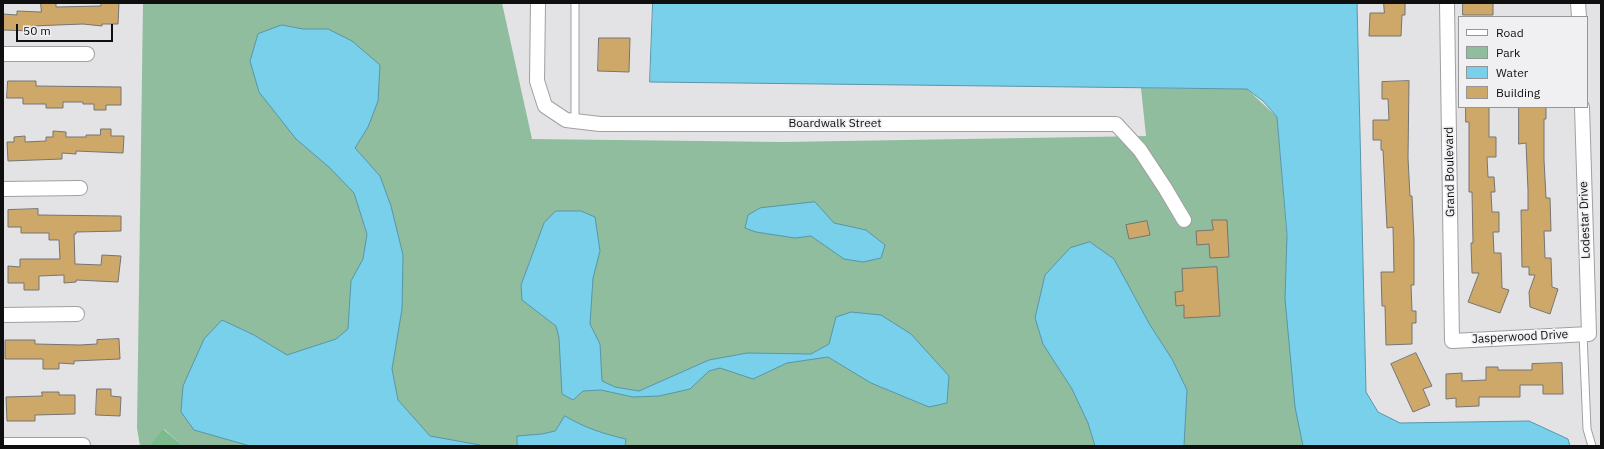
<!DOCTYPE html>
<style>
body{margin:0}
#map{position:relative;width:1604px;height:449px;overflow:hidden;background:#e3e3e5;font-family:"IBM Plex Sans",sans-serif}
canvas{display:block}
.frame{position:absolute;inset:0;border:4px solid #0f0f10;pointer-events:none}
.legend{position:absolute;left:1458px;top:16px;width:130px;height:92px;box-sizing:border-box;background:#f0f0f2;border:1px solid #969698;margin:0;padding:5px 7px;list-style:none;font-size:12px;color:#0f0f10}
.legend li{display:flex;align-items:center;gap:8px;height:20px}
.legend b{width:20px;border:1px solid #969698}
.scale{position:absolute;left:16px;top:24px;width:97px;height:18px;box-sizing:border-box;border:2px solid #0f0f10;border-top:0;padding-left:5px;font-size:12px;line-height:14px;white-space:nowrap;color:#0f0f10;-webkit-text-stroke:3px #f0f0f2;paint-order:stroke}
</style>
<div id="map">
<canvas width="1604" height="449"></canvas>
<div class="frame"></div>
<ul class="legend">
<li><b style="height:5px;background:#fff"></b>Road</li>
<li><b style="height:11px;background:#90bd9d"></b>Park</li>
<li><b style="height:11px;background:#78d0eb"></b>Water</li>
<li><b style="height:11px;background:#cea869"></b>Building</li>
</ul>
<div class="scale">50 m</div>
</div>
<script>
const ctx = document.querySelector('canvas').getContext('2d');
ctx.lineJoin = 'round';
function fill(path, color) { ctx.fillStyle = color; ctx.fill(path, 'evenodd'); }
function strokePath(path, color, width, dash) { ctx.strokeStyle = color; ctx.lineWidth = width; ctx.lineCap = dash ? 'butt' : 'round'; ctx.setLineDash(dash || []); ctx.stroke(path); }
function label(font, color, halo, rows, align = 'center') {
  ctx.font = font + ' "IBM Plex Sans",sans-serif'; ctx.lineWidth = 3.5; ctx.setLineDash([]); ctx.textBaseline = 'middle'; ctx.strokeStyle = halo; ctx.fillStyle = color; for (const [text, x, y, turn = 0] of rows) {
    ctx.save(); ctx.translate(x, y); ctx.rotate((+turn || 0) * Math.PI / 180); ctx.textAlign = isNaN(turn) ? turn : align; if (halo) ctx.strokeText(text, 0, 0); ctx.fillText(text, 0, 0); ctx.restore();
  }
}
const green = new Path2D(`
 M143,3h359l30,136 251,3 363,-6 -5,-48 106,1 30,28 27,329h-1121l-19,-17 -15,17h-9l-3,-18z`);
const forest = new Path2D(`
 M163,429l19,16 1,1h-34z`);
const water = new Path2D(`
 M653,3h704l9,389 12,20 22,11 129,-2 39,18 2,7h-267l-8,-39 -10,-108 2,-64 -10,-118 -14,-16 -16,-12 -597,-7z
 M282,25l21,4h25l24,12 28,24 -2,36 -10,26 -13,21 25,28 11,30 12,49 -1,54 -10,60 6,31 32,36 50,9 -1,1h-229l-56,-16 -13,-18 2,-26 21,-47 18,-19 32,15 33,20 49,-16 12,-10 3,-48 12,-22 4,-25 -13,-41 -24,-25 -34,-29 -37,-47 -9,-31 8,-27z
 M815,202l19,21 32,7 19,15 -4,13 -18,4 -19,-3 -33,-23 -16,2 -39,-6 -11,-4 3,-13 12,-7z
 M556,211h25l14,6 5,34 -7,27 -3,46 10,20 2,37 13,6 24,4 70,-31 38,-7 64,1 18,-10 7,-27 15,-5 30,3 30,19 38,42 -2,27 -18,4 -58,-24 -43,-26 -41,6 -34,16 -33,-11 -11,3 -19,18 -31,7 -26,1 -32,-7 -18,1 -10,9 -11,-6 -3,-56 -3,-12 -34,-26 -1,-15 23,-62z
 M1090,242l24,17 36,66 22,34 15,31 -3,56h-89l-7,-23 -16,-34 -29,-45 -8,-26 10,-43 25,-27z
 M565,416c20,12 39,18 61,23l-1,7h-108v-10l25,-2 13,-3z`);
const building = new Path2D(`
 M41,3h15v4l45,-1v-3h18l-1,21h-16v2l-19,-2 -51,2v5l-29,-1v-16l14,1v-4l24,1z
 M1384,3h21v12h-3l-1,21h-32l1,-23h14z
 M1463,3h30v12h-30z
 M599,38h31l-1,34 -31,-1z
 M8,81h28v5l85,1v18h-15v5h-12v-6h-11v-2h-20v6h-17v-4h-23v-6h-16z
 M1409,81l-1,77 2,38h2l2,44v45h-3l1,26h4v12h-4v21l-26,1 -1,-39h-3l-1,-34h13l-1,-45 -6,1 -4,-78h-2v-10h-8v-20h16l-1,-21h-6v-17z
 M1466,107h23v30h7v20h-9l1,20h6l1,15h-4l1,20h7v20h-6l1,21h7l1,35 7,2 -9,23 -32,-11 11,-29h-7l-1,-30h2l-1,-51h-3v-70h-3z
 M1519,107h27v12h-2v41l2,38h4l1,33h-7l1,27h6l1,29 6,2 -8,25 -20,-7 -1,-15 6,-17h-6v-8h-7l-1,-57h7v-20l-2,-47 -7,1z
 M101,129h10v7h13l-1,17 -47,-2v3l-14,-1v6l-54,2 -1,-19h7v-5l11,-1v6l21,-1v-4h7v-6l13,1v5h20v-2h14z
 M38,209v6l83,1v15l-45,1v2h-2l1,30 26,1 1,-10 19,1 -3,26 -42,-2v2l-12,1v-8l-25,1v14h-15v-7h-16v-17l12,1v-8h40l-1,-19h-10v-7h-28v-6h-13v-17z
 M1212,220h15l2,37 -19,1 -1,-14 -12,1 -1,-14 17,-1z
 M1147,221l3,14 -21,4 -3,-14z
 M1217,267l3,49 -36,2v-13l-8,1 -1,-14 8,-1 -1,-22z
 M119,339l1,20 -46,2v3l-15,-1v6h-16v-10h-38v-19h30v4l45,1 17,-1v-4z
 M1416,353l16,33 -9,3 7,16 -17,7 -22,-48z
 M1562,363l1,31h-20v-9h-23v12h-41v9l-23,1v-9l-10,1v-25l16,-1v8l24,-1v-13h12v3h34v-6z
 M97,389h14v7l10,1 -1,19 -24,-1z
 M42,392h17v3h16v19l-40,1v6h-28l-1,-24 36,-1z`);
const lane = new Path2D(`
 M575,3v118
 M1583,334l4,95 5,17`);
const street = new Path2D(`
 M538,3l-1,78 8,25 21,14 34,4h516l24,26 25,38 19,32
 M1447,3l5,338 137,-7 -7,-227
 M1578,3l1,14
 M3,54h84
 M3,189l77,-1
 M3,315l74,-1
 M3,445h80`);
const streetNames = [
 ["Boardwalk Street",835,124],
 ["Grand Boulevard",1450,172,-91],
 ["Lodestar Drive",1585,220,-92],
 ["Jasperwood Drive",1520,337,-3]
];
fill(green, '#90bd9d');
fill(forest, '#7bbb8e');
fill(water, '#78d0eb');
strokePath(water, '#5896a9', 1);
fill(building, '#cea869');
strokePath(building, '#757472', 1);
strokePath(lane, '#a0a0a2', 9);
strokePath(street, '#a0a0a2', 16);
strokePath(lane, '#fff', 7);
strokePath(street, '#fff', 14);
label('12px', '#0f0f10', '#f0f0f2', streetNames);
</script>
